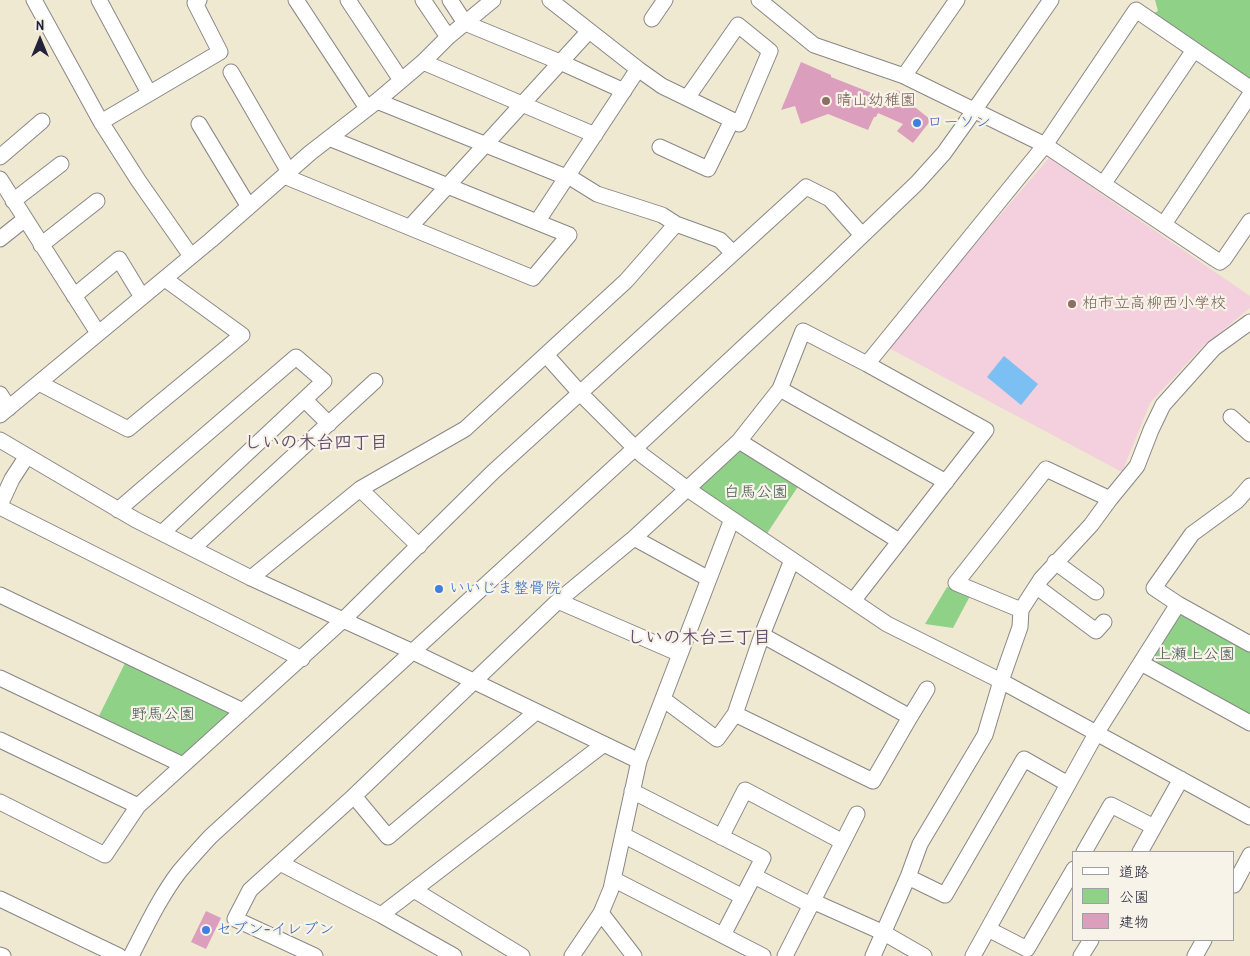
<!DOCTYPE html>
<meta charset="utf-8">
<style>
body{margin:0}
#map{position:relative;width:1250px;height:956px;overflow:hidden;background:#f0e9d1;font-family:"Patrick Hand","Klee One",sans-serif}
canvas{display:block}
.legend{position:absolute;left:1072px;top:851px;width:162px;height:90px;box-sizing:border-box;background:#f7f3e8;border:1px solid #a29fa3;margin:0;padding:6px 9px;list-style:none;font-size:15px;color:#22223b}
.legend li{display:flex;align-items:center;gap:10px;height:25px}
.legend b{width:25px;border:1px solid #a29fa3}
.north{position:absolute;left:15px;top:15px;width:50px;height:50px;-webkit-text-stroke:4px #f7f3e8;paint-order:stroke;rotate:0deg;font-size:14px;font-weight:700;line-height:20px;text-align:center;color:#22223b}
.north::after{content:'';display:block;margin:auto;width:18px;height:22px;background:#22223b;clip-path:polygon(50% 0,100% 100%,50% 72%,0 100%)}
</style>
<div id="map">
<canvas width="1250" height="956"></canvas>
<ul class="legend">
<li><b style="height:6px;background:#fff"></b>道路</li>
<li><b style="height:14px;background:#90d188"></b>公園</li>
<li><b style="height:14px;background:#db9ebd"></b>建物</li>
</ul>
<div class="north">N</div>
</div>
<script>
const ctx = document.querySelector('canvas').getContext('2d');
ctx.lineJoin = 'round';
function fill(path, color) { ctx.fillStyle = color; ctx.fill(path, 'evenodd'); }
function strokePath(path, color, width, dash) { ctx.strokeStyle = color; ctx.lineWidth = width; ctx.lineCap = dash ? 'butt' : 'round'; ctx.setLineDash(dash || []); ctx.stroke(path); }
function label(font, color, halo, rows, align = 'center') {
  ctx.font = font + ' "Patrick Hand","Klee One",sans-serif'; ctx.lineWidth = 4.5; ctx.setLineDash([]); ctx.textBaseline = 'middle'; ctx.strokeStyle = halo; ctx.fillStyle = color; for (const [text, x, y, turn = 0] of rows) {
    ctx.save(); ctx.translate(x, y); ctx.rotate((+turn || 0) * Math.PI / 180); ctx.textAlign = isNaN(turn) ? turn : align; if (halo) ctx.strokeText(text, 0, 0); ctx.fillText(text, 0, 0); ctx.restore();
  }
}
const built = new Path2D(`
 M1049,158l201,138v12l-48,39 -52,56 -28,69 -235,-125z`);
const green = new Path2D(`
 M1155,0h95v81l-98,-67 6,-3z
 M735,450h7l57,35 -33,50 -67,-45v-5z
 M947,587l23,9 -17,32 -28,-4z
 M1184,613l66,37v68l-99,-52 -1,-9 27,-42z
 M128,657l115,54 -60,54 -88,-41z`);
const water = new Path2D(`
 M1004,356l34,28 -17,21 -34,-28z`);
const building = new Path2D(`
 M801,62l30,13v2l61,24 4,-11 12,5 -2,5 25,20 -18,23 -16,-12 6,-7 -25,-11 -2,4h-2l-6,13 -40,-16 -27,10 -6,-18 -14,4z
 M206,911l15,7 -15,31 -15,-7z`);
const minor = new Path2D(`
 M34,0l67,122 37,58 53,76
 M99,0l50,93
 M296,0l71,108
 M348,0l53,80
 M423,0l25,37
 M450,0l15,23 95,39 64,29
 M550,0l88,69 24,17 70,34 7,4 31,-73 -32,-26 -51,73
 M759,0l55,45 90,31 141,69 170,114 5,3 4,-3 26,-38
 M652,19l13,-19
 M423,62l172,73
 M231,72l58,100
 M904,76l53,-76
 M377,101l189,76
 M101,122l119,-70 -25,-49 4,-3
 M199,124l50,83
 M660,147l48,22 24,-49
 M0,157l42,-36
 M284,176l249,102 36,-43 -240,-97
 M568,176l29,18 65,21 14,9 44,16 13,13
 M0,179l98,154
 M1104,183l90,-133
 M13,201l48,-37
 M537,222l101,-153
 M1164,224l86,-129
 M410,227l179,-196
 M0,239l25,-20
 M41,245l56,-44
 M74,296l45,-37 23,38
 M547,356l33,37 226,-206 24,12 32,36
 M867,364l178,-219 91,-135 114,78
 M39,383l89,46 114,-94 -77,-56
 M780,389l166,93
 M0,394l9,14
 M305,400l24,24
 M0,415l211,-175 99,-87 67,-52 46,-39 25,-25 45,-37
 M1231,417l19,17
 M0,440l136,80 115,58 160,73 228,110
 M739,441l160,100
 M1250,486l-13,15 -45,33 -38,54 24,16 72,40
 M360,489l59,57
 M0,505l12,-26 15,-23
 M0,507l302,152
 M118,510l178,-153 28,24 -162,152
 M634,538l75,41
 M193,548l182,-167
 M1055,562l41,30
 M251,578l109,-89 105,-60 161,-148 50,-57
 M1037,587l59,44 8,-9
 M0,595l243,116
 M558,601l122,53
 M1021,610l-65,-27 90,-114 64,30
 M1141,663l109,60
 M0,678l183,87
 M663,699l54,40 18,-25 27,-79 30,-75
 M735,714l138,67 37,-64 -148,-82
 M910,717l17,-28
 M0,740l138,66
 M632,791l131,67 -40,77
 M354,796l204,-195 76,-63 105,-97 41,-52 23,-58 64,33 119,66 -133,171
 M0,802l105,53 33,-49 205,-186 150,-148 87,-79 62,62 44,33 201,136 114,57 249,136
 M623,835l120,62
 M721,837l24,-47 98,52
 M1084,852l27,-47 43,22
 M1140,852l41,-73
 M280,863l101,52 73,41
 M754,876l51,26 14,2 65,29 40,23
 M908,877l37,18 79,-136 44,25
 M613,879l150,77
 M1234,885l16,-30
 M414,890l108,66
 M0,899l119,57
 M601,913l33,43
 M381,915l223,-171
 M988,929l39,20 47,-80
 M0,955l3,1
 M131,956c15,-29 29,-59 48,-84 10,-12 21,-24 31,-35l424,-388 189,-176 94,-90 27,-30 20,-28 87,-125
 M315,956l-80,-37 15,-29 104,-94 34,41 148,-125
 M572,956l29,-43 10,-24 28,-128 93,-242
 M785,956l72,-142
 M873,956l35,-79 12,-33 65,-109 16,-54 19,-54 1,-17 20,-31 50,-54 19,-26 27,-33 14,-36 12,-25 51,-57 36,-26
 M973,956l124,-224 81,-128
 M1081,956l10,-16
 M1195,956l9,-16`);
const markers = [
 [826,101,5,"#8d6e63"],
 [917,123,5,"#3f7fe0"],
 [1072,304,5,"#8d6e63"],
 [439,589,5,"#3f7fe0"],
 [206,930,5,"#3f7fe0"]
];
const educationNames = [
 ["晴山幼稚園",836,101],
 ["柏市立高柳西小学校",1082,304]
];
const shopNames = [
 ["ローソン",927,123],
 ["いいじま整骨院",449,589],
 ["セブン-イレブン",216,930]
];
const parkNames = [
 ["白馬公園",756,493],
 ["上瀬上公園",1195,655],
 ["野馬公園",163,715]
];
const neighbourhoodNames = [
 ["しいの木台四丁目",316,443],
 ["しいの木台三丁目",699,638]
];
fill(built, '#f4cfdd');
fill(green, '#90d188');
fill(water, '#7cbff2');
fill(building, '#db9ebd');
strokePath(minor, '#898686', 17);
strokePath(minor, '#fff', 15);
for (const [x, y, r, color] of markers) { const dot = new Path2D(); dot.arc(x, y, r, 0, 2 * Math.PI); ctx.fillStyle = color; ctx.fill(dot); strokePath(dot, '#f7f3e8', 2); }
label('16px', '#785e54', '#f7f3e8', educationNames, 'left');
label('16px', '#366cbe', '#f7f3e8', shopNames, 'left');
label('16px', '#435752', '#f7f3e8', parkNames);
label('bold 18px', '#634d68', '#f7f3e8', neighbourhoodNames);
</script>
